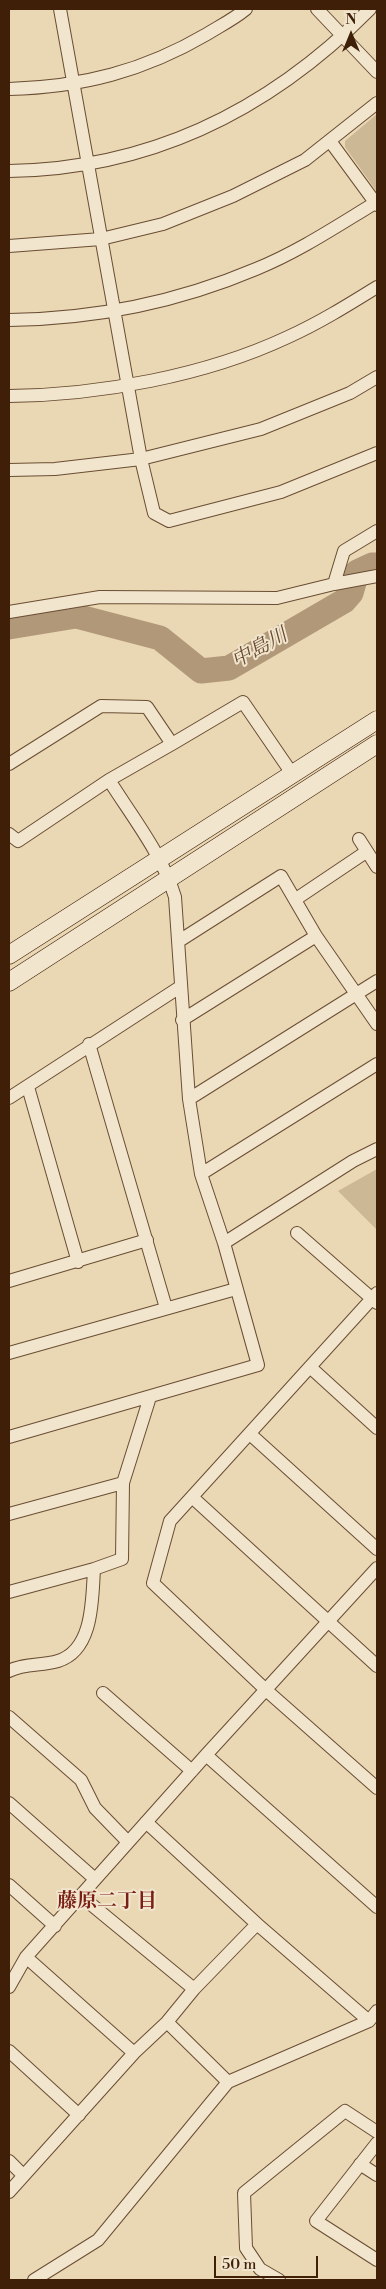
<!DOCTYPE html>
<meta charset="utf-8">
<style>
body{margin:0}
#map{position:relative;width:386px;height:2289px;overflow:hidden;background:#ead7b3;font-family:"Libre Bodoni",serif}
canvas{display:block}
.frame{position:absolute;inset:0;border:10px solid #3f1f08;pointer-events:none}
.north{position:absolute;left:326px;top:10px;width:50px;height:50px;-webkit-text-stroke:4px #f1e5ce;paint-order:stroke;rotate:0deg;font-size:14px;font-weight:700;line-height:20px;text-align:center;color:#3f1f08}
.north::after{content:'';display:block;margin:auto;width:18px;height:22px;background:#3f1f08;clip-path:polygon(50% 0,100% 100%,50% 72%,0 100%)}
.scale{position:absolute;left:214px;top:2256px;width:104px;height:22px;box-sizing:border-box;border:2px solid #3f1f08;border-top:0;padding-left:6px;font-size:15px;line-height:18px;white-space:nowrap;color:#3f1f08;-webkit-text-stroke:4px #f1e5ce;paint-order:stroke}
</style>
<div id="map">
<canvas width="386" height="2289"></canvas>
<div class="frame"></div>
<div class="north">N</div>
<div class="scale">50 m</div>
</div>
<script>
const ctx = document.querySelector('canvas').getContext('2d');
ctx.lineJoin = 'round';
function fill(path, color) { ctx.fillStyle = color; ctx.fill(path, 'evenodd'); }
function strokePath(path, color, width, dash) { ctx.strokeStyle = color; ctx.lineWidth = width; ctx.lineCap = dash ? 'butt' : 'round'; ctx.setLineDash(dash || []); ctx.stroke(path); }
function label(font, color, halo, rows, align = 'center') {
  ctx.font = font + ' "Libre Bodoni","Noto Serif JP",serif'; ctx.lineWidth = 4; ctx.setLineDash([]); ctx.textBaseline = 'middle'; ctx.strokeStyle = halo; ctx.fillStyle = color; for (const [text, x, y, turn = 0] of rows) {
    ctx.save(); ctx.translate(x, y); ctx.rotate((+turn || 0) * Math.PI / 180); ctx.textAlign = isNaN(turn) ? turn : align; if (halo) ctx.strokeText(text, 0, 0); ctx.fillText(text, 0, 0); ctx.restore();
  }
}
const green = new Path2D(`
 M377,114v78l-32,-45v-6z
 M377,1169v61l-39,-39z`);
const river = new Path2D(`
 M9,627l67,-11 84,22 41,33 28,-3 115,-67 7,-8 6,-21 15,-7h5`);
const street = new Path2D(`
 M60,9l81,450 13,54 15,8 112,-29 96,-39
 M317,9l60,63
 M9,89c73,-2 135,-18 198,-55 13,-8 27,-15 39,-25
 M330,141l47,64
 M9,171c143,-2 262,-62 361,-162
 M9,246l92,-7 62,-15 70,-28 72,-36 72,-57
 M9,320c84,-1 169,-18 247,-51 42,-17 81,-43 119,-66
 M9,396c90,-1 196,-20 279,-59 31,-14 60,-32 89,-50
 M9,470l46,-1 86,-10 120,-30 89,-36 27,-16
 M334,584l10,-33 33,-20
 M9,612l91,-15 177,1 57,-14 43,-8
 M172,744l71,-42 50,73
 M9,764l92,-58 46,1 25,37 -63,36
 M9,834l9,7 91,-61c24,38 53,74 66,117l14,202 12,75 23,69 34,122 -249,72
 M359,839l18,28
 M296,899l70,-47
 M179,941l102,-65 35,60 61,88
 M182,1020l134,-84
 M89,1044l77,264
 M28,1087l50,175
 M9,1098l171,-111
 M189,1099l188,-118
 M201,1174l176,-110
 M297,1233l80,70
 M224,1243l129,-82 24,-12
 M9,1281l138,-41
 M377,1293l-207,228 -17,62 113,107 111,98
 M9,1353l227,-64
 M310,1367l67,61
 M250,1434l127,115
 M192,1497l185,169
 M9,1514l114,-31
 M9,1592l85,-23 28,-10 1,-76 27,-86
 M9,1671c15,-8 33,-5 49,-10 36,-11 34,-63 36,-92
 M103,1693l89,78
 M9,1717l72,63 14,28 33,34
 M206,1755l171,152
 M9,1803l86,76
 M146,1822l111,102 112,97
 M9,1885l46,41
 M81,1896l113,93
 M26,1957l108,96
 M9,1987l17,-30 180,-202 171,-187
 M167,2022l61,60
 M9,2051l70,64
 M377,2143l-61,78 61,39
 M9,2161l14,14
 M360,2164l17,11
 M9,2192l125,-139 33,-31 27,-33 63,-65
 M34,2280l64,-40 130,-158 141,-61 8,-10
 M279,2280l-19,-11 -14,-21 -2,-55 101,-82 32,21`);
const secondary = new Path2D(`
 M9,955l368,-235
 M9,982l368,-238`);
const waterNames = [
 ["中島川",260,649,-29]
];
const neighbourhoodNames = [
 ["藤原二丁目",107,1902]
];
fill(green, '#cdb896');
strokePath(river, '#b09879', 25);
strokePath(street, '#6a4d33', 14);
strokePath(secondary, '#3f1f08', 19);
strokePath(street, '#f1e5ce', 12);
strokePath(secondary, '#f1e5ce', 18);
label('italic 20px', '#674930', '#f1e5ce', waterNames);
label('bold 20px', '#7a1f14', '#f1e5ce', neighbourhoodNames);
</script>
